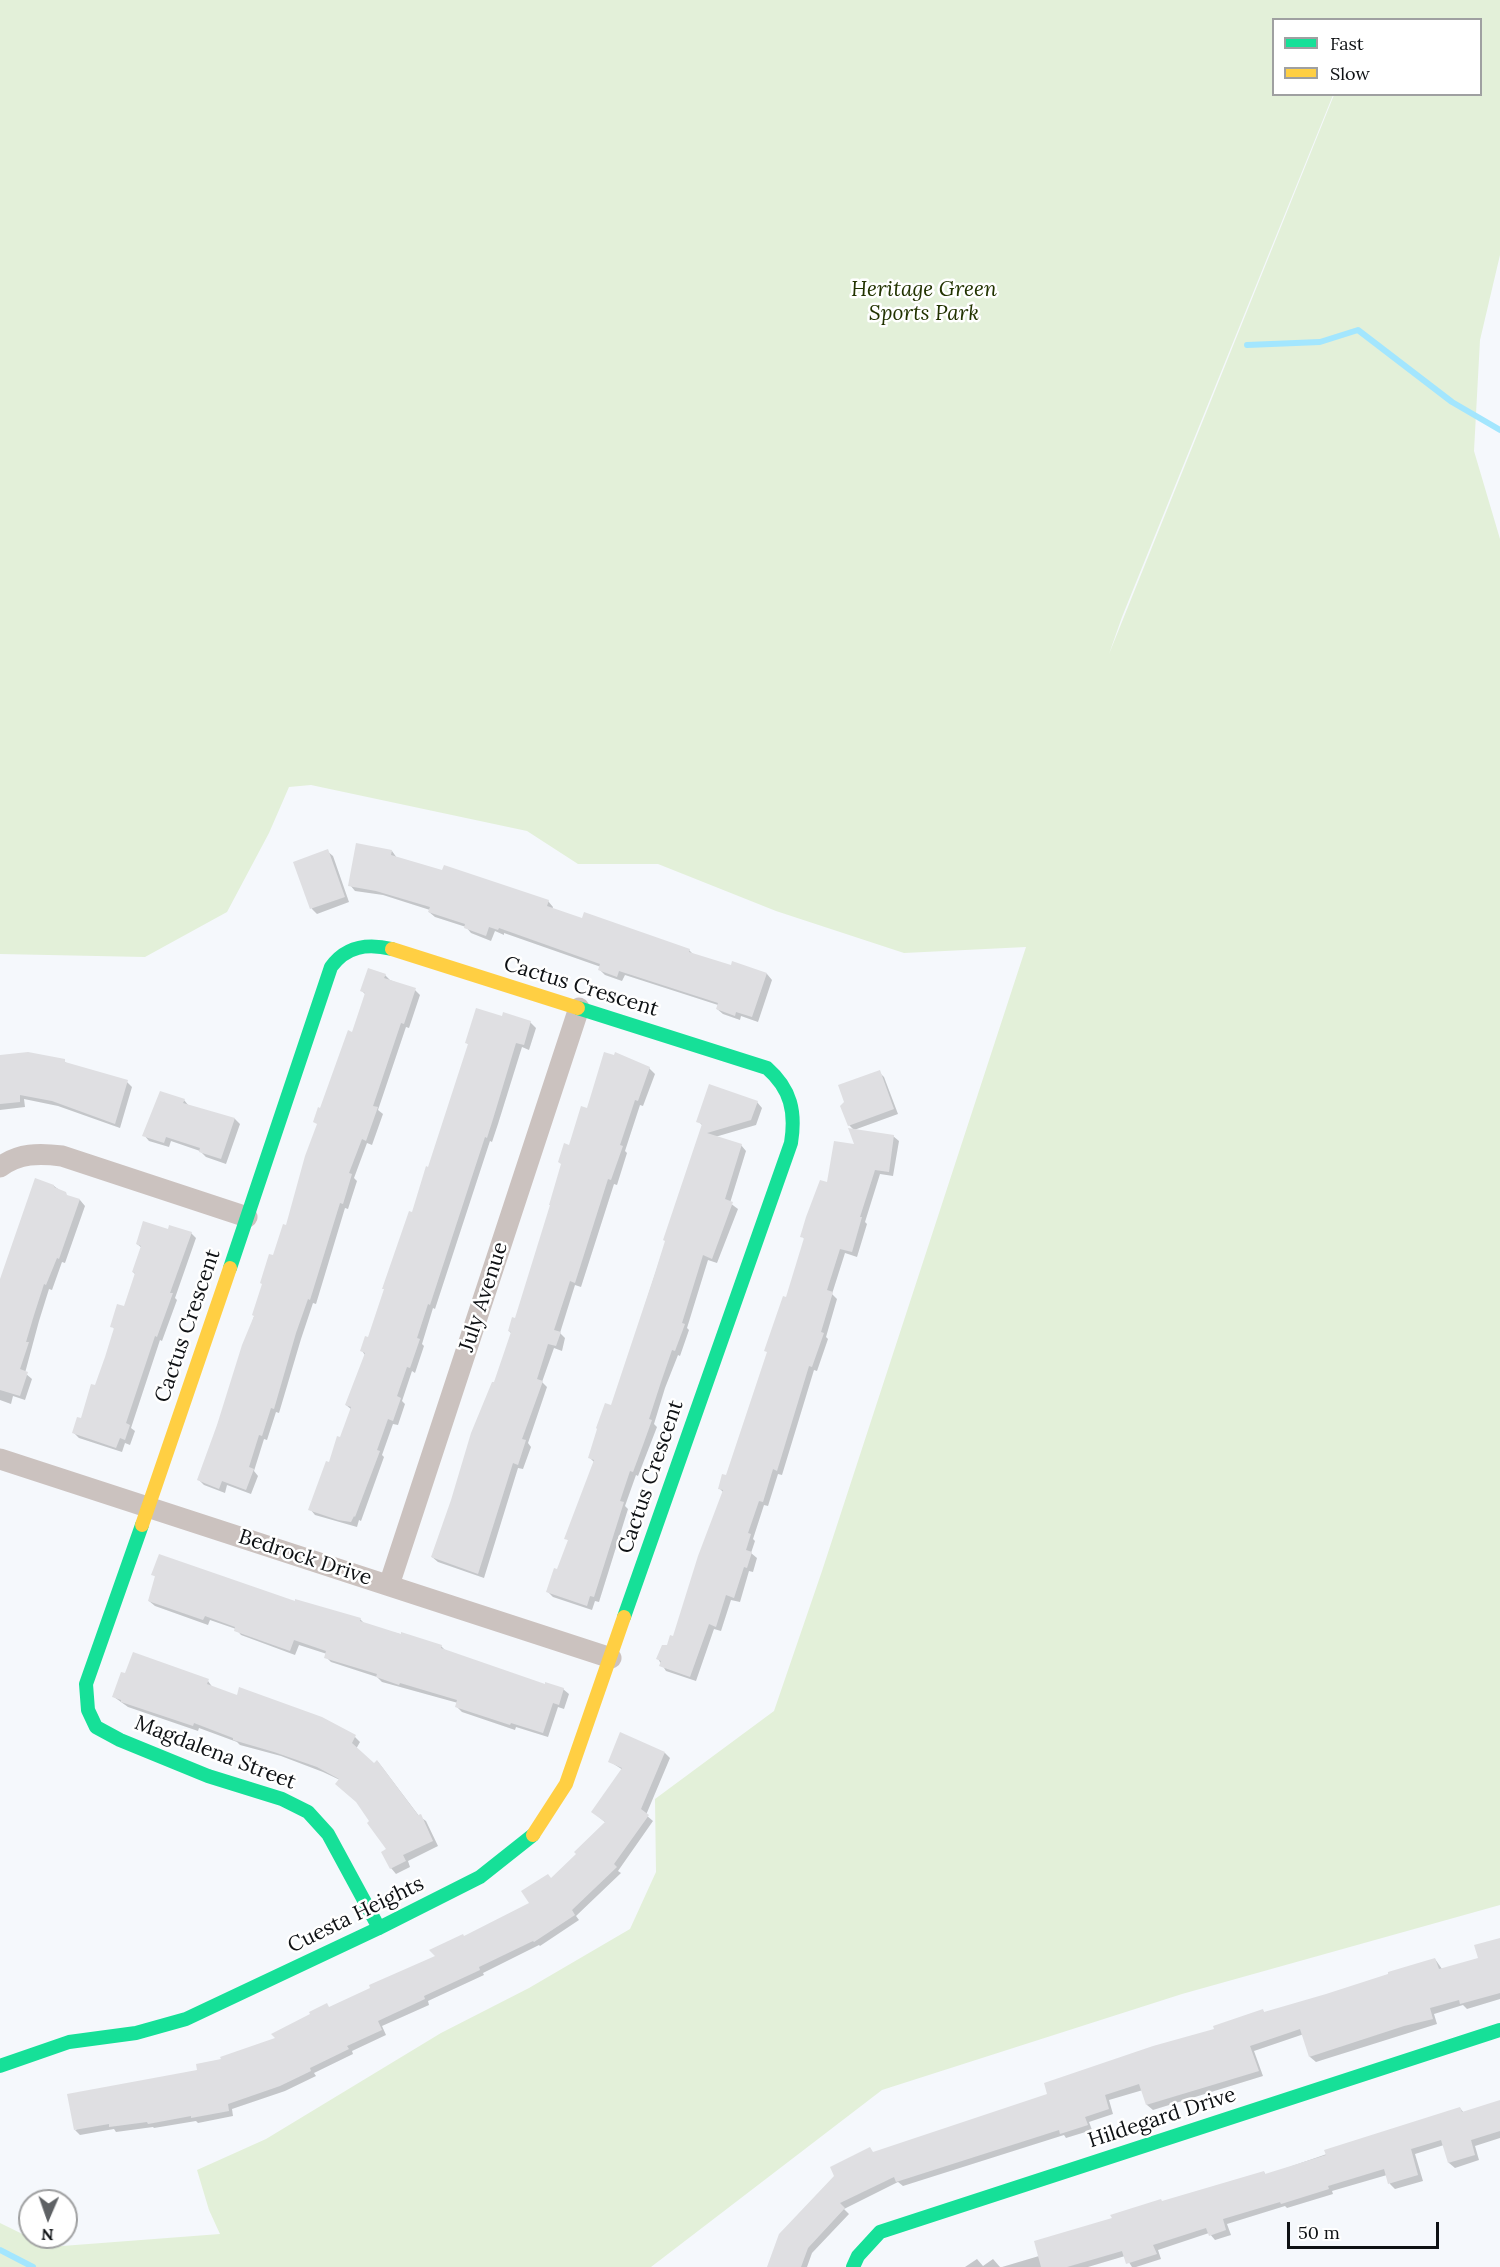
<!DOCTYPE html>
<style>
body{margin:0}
#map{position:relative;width:1500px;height:2267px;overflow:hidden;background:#f5f8fc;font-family:Lora,serif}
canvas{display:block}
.legend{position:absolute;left:1272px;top:18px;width:210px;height:78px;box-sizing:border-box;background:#fff;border:2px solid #9fa0a1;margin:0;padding:8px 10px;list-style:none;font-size:18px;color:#0e1114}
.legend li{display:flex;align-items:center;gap:12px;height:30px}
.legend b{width:30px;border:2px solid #9fa0a1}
.north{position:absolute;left:18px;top:2189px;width:60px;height:60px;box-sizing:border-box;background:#fff;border:2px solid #9fa0a1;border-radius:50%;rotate:182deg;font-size:16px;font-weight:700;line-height:24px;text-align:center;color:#0e1114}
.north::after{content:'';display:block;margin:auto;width:21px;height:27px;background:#5f6265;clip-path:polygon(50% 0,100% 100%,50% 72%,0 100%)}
.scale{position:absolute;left:1287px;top:2222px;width:152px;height:27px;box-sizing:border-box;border:3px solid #0e1114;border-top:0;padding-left:8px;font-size:18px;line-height:21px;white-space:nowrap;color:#0e1114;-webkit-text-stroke:4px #fff;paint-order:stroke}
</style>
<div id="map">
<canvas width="1500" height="2267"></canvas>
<ul class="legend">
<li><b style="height:8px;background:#16e098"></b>Fast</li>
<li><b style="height:8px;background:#ffcf43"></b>Slow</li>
</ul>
<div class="north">N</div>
<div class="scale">50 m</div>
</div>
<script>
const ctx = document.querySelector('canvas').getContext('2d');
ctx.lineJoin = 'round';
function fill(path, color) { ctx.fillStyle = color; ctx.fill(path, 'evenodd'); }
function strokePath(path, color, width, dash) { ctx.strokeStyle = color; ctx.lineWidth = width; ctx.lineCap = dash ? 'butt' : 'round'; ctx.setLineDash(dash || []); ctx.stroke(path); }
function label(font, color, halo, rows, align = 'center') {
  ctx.font = font + ' Lora,serif'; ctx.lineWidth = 5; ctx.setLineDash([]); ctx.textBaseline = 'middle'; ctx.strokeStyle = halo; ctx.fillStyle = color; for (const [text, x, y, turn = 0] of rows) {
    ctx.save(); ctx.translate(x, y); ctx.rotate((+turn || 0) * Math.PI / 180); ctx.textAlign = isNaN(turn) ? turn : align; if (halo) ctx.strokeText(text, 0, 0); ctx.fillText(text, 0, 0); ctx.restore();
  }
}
const green = new Path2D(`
 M0,0h1500v255l-20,85 -6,111 26,88v1366l-318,89 -300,96 -231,177h-651v-44l49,24 171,-13 -11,-24 -12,-40 69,-31 175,-106 88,-45 101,-59 26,-57 -1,-73 119,-88 48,-140 204,-624 -122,6 -128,-42 -118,-47h-80l-51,-33 -216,-46 -22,2 -20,46 -42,79 -82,45 -145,-3zM1274,20h206v74l-146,1 -225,559 13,-37 211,-522 -59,-1z`);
const shadow = new Path2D(`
 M327,851l6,5 16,46 -32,12 -5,-5 -17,-46z
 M392,851l5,7 151,43 5,6 -1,3 137,40 5,5 38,12 1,-4 34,11 5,6 -14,42 -17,-6 -1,4 -17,-6 -6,-5 1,-4 -93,-30 -3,6 -17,-6 -5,-5 1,-3 -97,-34v2l-9,-4 -4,10 -20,-8 -5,-6 -31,-10 -6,-5 1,-2 -47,-15 -28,-4 -5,-6z
 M385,975l5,5 25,10 5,5 -11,33 -3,-1 -28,83 5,4 -11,31 -5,-2 -13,35 3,3 -9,28 -3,-1 -29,96 -3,-1 -12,36 -22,74 -3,-1 -9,28 -3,-1 -10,32 4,5 -7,18 -24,-9 -2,8 -21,-8 -5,-5 75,-223 13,-30 31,-102 3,-15 32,-76 13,-39 -4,-4z
 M503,1018l27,4 6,6 -7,22 -7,-3 -24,77 -6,18 -2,-1 -55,168 -2,-1 -11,36 2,2 -9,27 -3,-2 -10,30 3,3 -7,21 -5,-1 -11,31 2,2 -23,64 -2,-1 -2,7 -42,-12 -5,-6 31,-70 11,-29 -6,-5 19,-50 -3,-4 7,-12 60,-170 40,-124 -2,-2z
 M0,1056l64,5 5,4 58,17 5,5 -12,41 -62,-22 -34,-7 1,8 -25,3z
 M649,1068l6,6 -12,32 -3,-1 -15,46 2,2 -10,32 -3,-1 -33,103 -6,-2 -15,48 5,5 -3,13 -8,-3 -12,34 5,5 -19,56 3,4 -8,22 -5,-1 -34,110 -46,-16 -6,-5 80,-223 -3,-3 7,-11 54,-173 18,-37z
 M879,1072l5,5 14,37 -44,16 -5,-5z
 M184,1100l5,6 46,13 5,5 -14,40 -20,-7 -6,-6 -29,-10 -2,6 -20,-6 -5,-6z
 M757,1102l5,6 -6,17 -41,12 26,8 5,6 -16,52 8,6 -21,54 -9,-3 -21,68 2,2 -9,26 -2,-1 -13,33 -11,36 3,3 -19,49 -2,-1 -11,31 3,3 -29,93 -4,-1 -3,9 -39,-13 -5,-5 10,-21 11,-30 -3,-3 28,-76 -4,-4 22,-51 91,-281 -5,-5z
 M893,1136l6,5 -6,35 -13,-2 -15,48 2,2 -10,33 -12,-4 -13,41 5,5 -11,38 2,2 -11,32 -3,-1 -32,105 -4,-1 -10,32 -4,-1 -11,34 2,2 -4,12 6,5 -4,14 -4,-1 -9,31 -9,-2 -10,31 -7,-2 -18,52 -30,-10 -8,-12 16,-21 49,-146 -4,-4 8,-11 60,-179 18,-58 -3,-4 26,-52 28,-38z
 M54,1186l15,11 11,3 5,6 -20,57 -3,-1 -10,28 -3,-1 -10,32 -14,52 7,6 -7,21 -12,-4 -2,8 -11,-4v-114z
 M169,1231l22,2 5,5 -21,60 2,2 -15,41 -2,-1 -29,88 4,3 -5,14 -5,-2 -3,9 -43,-14 -6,-6 8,-12 15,-33 19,-57 -3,-4 12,-18 12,-33 -3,-3 9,-24 -5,-4z
 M153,1575l142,28 65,16 5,5 76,22 6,6 99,34 17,3 6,5 -5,15 -6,-2 -10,30 -32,-10 -1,3 -53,-18 -5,-5 1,-4 -76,-21 -5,-5 -46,-15 -5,-5 1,-3 -28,-9 -4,10 -54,-20 -5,-6 -26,-9 -2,5 -53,-19 -6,-5 7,-24z
 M208,1681l5,7 142,49 5,5 -4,7 18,16 4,-3 4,5 37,49 7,5 12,25 -30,15 2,6 -14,7 -5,-6 -2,-18 -17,-28 -32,-42 -17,-8 -42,-16 -41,-11 -3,-3 -38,-14 -1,3 -70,-24 -14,-10z
 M665,1753l5,5 -24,57 7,6 -35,50 3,2 -45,43 3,4 -39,26 -1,-1 -56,28 1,2 -56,26 1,4 -47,21 4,9 -34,16 1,3 -39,19 2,3 -31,15 -53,18 1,7 -35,7 -2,-2 -42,7 -1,-1 -37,5 -2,-3 -34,6 -5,-5 124,-59 78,-33 53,-29 107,-53 28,-19 66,-33 75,-81 -13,-11 30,-42 -14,-9z
 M1500,1942v57l-33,10 -4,-4 -29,9 3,10 -121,38 -6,-5 -6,-23 -50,17 9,25 -110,34 -6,-5 -4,-15 -34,10 4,14 -24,8 3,8 -26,8 -2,-3 -161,51 -5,-4 -54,27 5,5 -37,39 -5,14h-39l106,-114 175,-58 214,-84 2,2 62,-18 108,-36 7,10 38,-10z
 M1500,2101v37l-25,8 4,14 -24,8 -6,-5 -5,-18 -29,9 8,27 -28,8 -5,-5 -3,-9 -55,16 1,3 -46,14 -2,-2 -58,18 4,11 -16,5 -6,-7 -51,17 3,9 -25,8h-4l-7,-11 -37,11h-86l37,-11 124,-54 101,-30 2,3 194,-67 4,5z
 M977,2259l6,7 10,-7 7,8h-35z`);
const stream = new Path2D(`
 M1247,345l73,-3 38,-12 94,72 48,28
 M0,2250l33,17`);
const building = new Path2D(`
 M356,843l36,7 -1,5 51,15 2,-5 105,35 -2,6 35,12 2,-6 106,37 -1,3 42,13 1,-4 35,12 -15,44 -16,-5 -1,4 -19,-7 2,-6 -99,-32 -2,6 -19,-7 2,-6 -101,-36 -1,2 -9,-3 -3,9 -22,-8 1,-4 -37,-12 2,-5 -54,-16 -28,-5z
 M328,849l17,48 -35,12 -17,-47z
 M368,968l18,6 -2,4 32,10 -12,36 -3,-1 -28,83 5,1 -12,34 -4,-2 -13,34 3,1 -9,30 -3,-1 -30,97 -2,-1 -12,34 -22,76 -3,-1 -9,28 -3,-1 -10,32 5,2 -8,21 -24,-9 -3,8 -22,-9 20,-55 25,-80 12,-29 -2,-1 10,-31 -2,-1 9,-29 4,1 10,-31 3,1 19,-69 12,-32 -4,-2 5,-15 2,1 28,-78 4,2 13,-39 -5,-2z
 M476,1008l26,8 1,-4 28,9 -7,24 -8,-2 -23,76 -6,19 -2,-1 -55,168 -2,-1 -11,34 3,1 -10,29 -3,-1 -10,29 4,2 -8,23 -5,-2 -11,31 3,1 -25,66 -1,-1 -3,6 -13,-2 -30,-10 18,-49 3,1 8,-26 3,1 11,-30 -6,-2 20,-52 -5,-2 5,-15 3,1 16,-48h-2l27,-78 3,1 14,-46 2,1 40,-123 -3,-1z
 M28,1052l37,7v3l63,18 -13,44 -63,-23 -32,-6v7l-20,2v-49z
 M604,1052l10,3 1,-3 35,15 -12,34 -3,-1 -15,45 3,1 -12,34 -3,-1 -33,104 -5,-2 -16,49 7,2 -5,14 -8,-2 -11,35 6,2 -21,58 4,1 -8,25 -5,-2 -35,111 -47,-17 20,-57 20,-67 21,-51h2l17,-50 -3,-1 4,-14 3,1 35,-113h-1l12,-41 -3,-2 6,-19 5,2 12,-39 6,2z
 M880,1070l14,39 -46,17 -8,-20 4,-4 -6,-17z
 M709,1084l49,17 -7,19 -44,13 35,11 -17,55 8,3 -21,57 -9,-4 -21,68 3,1 -10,27 -3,-1 -11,32 -12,37 3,1 -9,25 -10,27 -3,-1 -10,30 4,1 -30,95 -4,-1 -3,10 -41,-14 8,-24 3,1 11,-29 -4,-1 30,-79 -6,-2 9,-29 -1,-1 9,-25 6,2 44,-132 10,-32 -2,-1 39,-116 -6,-2z
 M160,1091l25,8 -2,4 52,15 -14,41 -22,-7 1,-4 -34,-11 -2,6 -22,-7z
 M848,1128l46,7 -5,37 -14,-2 -15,47h2l-10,35 -12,-3 -13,41 6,2 -12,40 3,1 -12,34 -3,-1 -32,105 -4,-2 -10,33 -4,-1 -11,32 3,1 -5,16 6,2 -5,16 -3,-1 -10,31 -8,-3 -10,32 -7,-3 -19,53 -31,-11 2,-5 -5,-2 6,-14h5l3,-10 3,1 25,-80 25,-66 -5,-1 4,-15 4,1 41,-123 -3,-1 19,-55 3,1 18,-59 -4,-1 6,-20 14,-37 7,2 7,-41 20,3z
 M35,1178l19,7v2l12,5 1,3 13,4 -21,60 -2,-1 -11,27 -2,-1 -10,31 -8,27h3l-9,27 8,3 -8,24 -20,-6v-111z
 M143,1221l25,8 1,-4 23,7 -22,61h3l-16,44 -2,-1 -29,87 4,2 -5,15 -5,-2 -4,10 -44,-15 5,-16 4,1 10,-34 4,1 10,-28 9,-29 -4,-1 7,-23 7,2 11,-33 -3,-1 9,-26 -5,-2z
 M159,1554l136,47v-2l66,19 -1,3 41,13v-2l41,13 -1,3 104,36v-2l19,6 -5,17 -6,-2 -10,30 -32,-10 -1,2 -55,-18 2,-7 -57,-17 -1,2 -23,-8 1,-3 -53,-16 2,-7 -32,-11 -4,11 -56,-20 1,-4 -30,-11 -2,4 -55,-19 7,-25 -4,-1z
 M133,1652l76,27 -2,5 30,11 2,-8 83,30 34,18 -4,8 22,20 3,-3 41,55 3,-1 12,27 -30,14 3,6 -16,8 -9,-17 5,-3 -19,-26 2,-2 -13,-19 -21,-18 4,-5 -22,-12 -43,-15 -41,-12v-2l-39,-15 -1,3 -72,-24v-2l-9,-3 9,-25 4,1z
 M620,1732l45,20 -24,57 8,6 -35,49 3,3 -45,43 3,5 -41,27 -1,-1 -54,26 1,3 -56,26 1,3 -47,22 4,9 -35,16 2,3 -39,19 1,3 -31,15 -52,18 1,7 -38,7v-2l-43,8 -1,-2 -38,5v-3l-35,6 -7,-36 130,-24 -1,-6 25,-5 -1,-2 55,-19 -4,-4 39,-20 -1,-2 18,-9 2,4 41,-19 -1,-3 66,-29 -6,-6 34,-16 1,2 65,-33 -8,-12 27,-17 3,4 25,-24 -2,-2 31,-30 -14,-10 31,-44 -14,-6z
 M1500,1938v55l-40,11 -1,-4 -29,8 3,11 -29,7 -95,31 -9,-28 -50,17 9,25 -113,34 -7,-21 -34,11 4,14 -24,8 3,8 -28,9 -1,-4 -163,52 -2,-5 -54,26 5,5 -37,40 -7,19h-34l12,-33 55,-58 -4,-9 40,-20 3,5 174,-58 -3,-11 109,-37 61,-17 -1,-3 50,-17 1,3 62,-18 62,-20v-2l47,-14 4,11 39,-11 -4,-13z
 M1500,2100v31l-29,9 4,15 -27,8 -7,-23 -30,9 7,26 -30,9 -4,-15 -56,17 1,3 -48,15 -1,-2 -57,17 3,11 -17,6 -3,-8 -53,17 4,9 -31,10 -4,-13 -55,16h-26l-7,-26 78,-23 -2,-3 51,-16 1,2 102,-30 1,3 61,-19 -2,-5 136,-43 2,5z`);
const street = new Path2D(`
 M0,1167c19,-14 39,-14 62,-11l185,61
 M0,1459l611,199
 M389,1585l190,-577`);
const fast = new Path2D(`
 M578,1008l189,60c24,21 29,44 24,75l-167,474
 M230,1268l101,-301c15,-21 36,-24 61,-18
 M142,1525l-56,159 2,26 8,17 24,13 88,36 74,23 26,13 20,22 51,94
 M0,2066l69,-24 67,-9 50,-14 193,-91 101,-51 53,-42
 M853,2267l5,-11 22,-24 620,-202`);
const slow = new Path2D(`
 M392,949l186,59
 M142,1525l88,-257
 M533,1835l33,-51 58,-167`);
const parkNames = [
 ["Heritage Green",924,290],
 ["Sports Park",924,314]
];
const streetNames = [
 ["Cactus Crescent",581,987,17],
 ["July Avenue",484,1297,-72],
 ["Cactus Crescent",188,1326,-71],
 ["Cactus Crescent",651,1477,-71],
 ["Bedrock Drive",305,1558,18],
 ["Magdalena Street",215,1753,21],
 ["Cuesta Heights",356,1915,-26],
 ["Hildegard Drive",1162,2118,-18]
];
fill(green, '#e3f0d9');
fill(shadow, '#0003');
strokePath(stream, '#a3e6fe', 6);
fill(building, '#dfdfe2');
strokePath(street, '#cbc2bf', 21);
strokePath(fast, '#16e098', 14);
strokePath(slow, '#ffcf43', 14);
label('italic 21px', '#230', '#fff', parkNames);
label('21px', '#0e1114', '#fff', streetNames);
</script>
